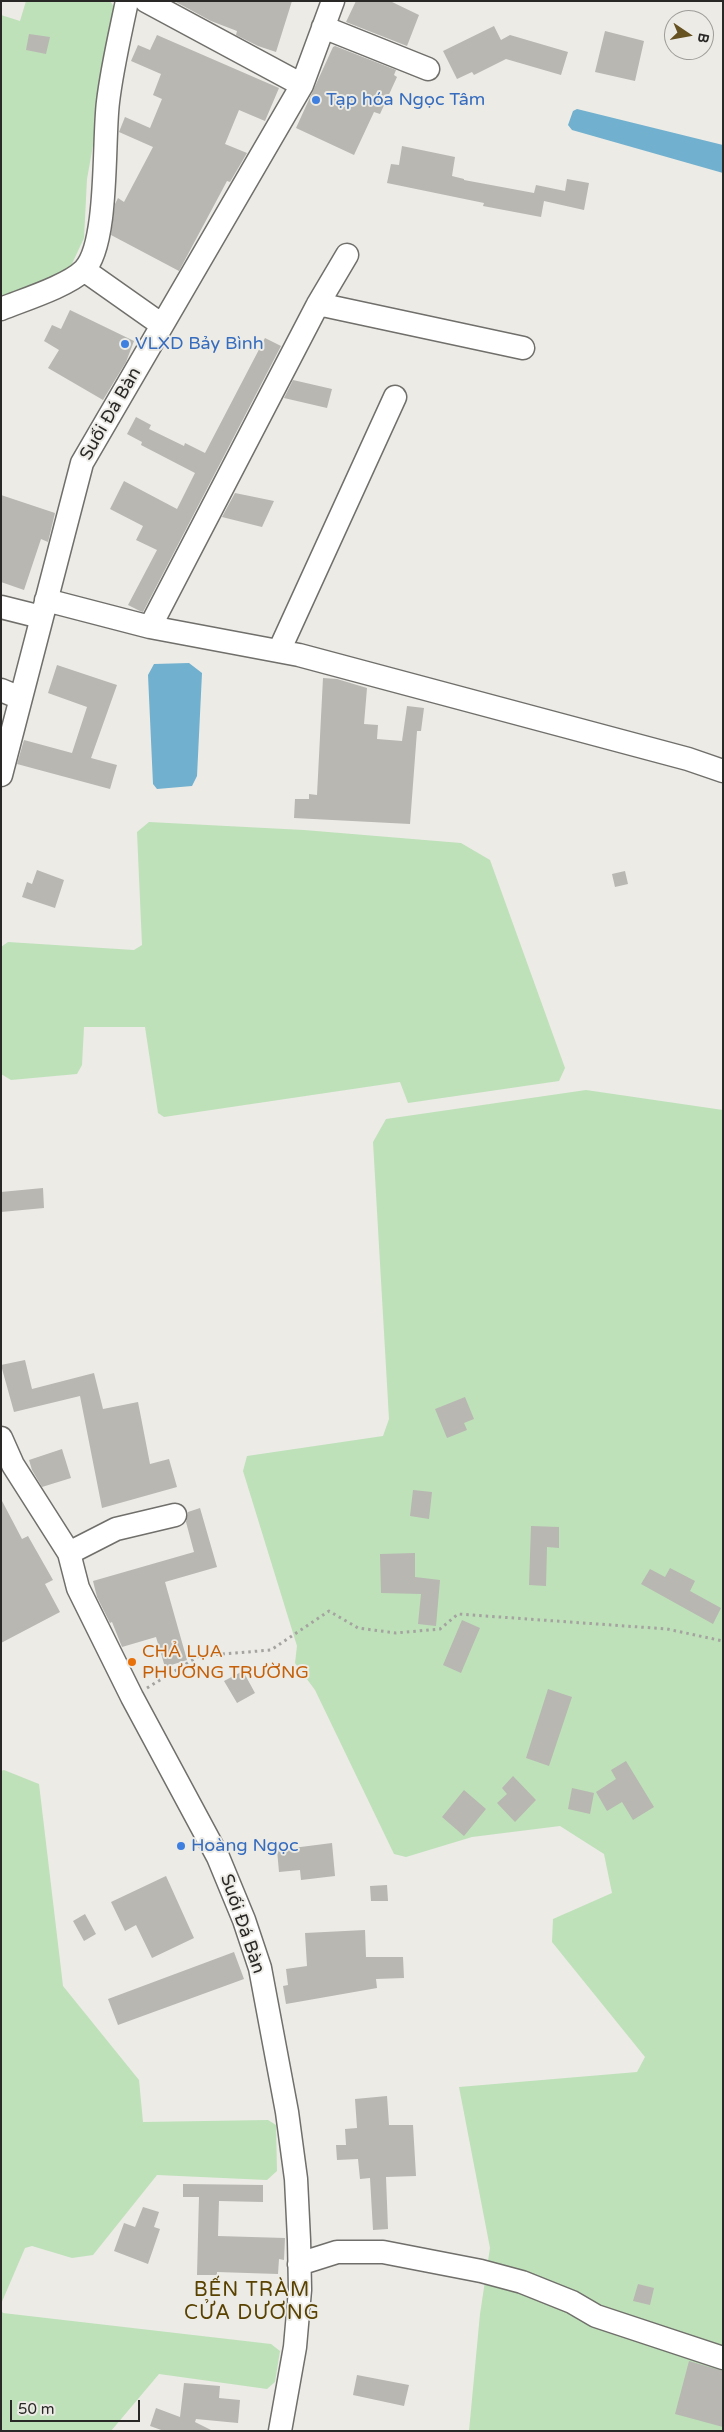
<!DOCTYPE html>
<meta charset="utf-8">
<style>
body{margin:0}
#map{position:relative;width:724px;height:2432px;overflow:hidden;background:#ecebe6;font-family:"Varela Round",sans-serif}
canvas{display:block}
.frame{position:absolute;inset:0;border:2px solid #292826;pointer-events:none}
.north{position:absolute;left:664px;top:10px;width:50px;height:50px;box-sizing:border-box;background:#ecebe6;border:1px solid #9e9d99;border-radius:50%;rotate:102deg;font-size:14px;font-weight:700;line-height:20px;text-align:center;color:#292826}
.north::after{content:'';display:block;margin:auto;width:18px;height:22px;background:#675221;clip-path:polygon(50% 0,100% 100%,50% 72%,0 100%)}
.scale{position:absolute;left:10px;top:2400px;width:130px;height:22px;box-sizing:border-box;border:2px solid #292826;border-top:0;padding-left:6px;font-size:15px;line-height:18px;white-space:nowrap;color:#292826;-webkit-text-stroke:4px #ecebe6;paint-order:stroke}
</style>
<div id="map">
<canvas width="724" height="2432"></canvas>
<div class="frame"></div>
<div class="north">B</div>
<div class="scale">50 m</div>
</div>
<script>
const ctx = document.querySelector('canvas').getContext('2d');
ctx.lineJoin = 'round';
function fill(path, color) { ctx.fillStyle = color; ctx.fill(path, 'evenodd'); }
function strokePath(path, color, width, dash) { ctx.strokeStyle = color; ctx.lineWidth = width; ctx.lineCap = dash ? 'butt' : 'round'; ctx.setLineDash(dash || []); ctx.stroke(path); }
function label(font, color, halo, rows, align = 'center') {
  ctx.font = font + ' "Varela Round",sans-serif'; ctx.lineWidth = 4; ctx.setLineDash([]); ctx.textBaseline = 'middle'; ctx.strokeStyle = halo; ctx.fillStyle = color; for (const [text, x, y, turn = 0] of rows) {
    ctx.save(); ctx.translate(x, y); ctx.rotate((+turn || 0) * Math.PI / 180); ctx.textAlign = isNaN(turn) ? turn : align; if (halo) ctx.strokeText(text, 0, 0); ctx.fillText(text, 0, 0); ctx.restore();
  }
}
const green = new Path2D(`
 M26,1h84l7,10 -30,168 -3,59 -14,30 -69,35v-288l19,6z
 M149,822l155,8 157,13 29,17 75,208 -6,13 -151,22 -8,-21 -236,35 -6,-4 -13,-86h-61l-2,38 -5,9 -66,6 -10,-6v-127l7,-5 126,8 8,-5 -5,-113z
 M586,1090l137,20v1321h-254l11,-117 10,-66 -31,-161 178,-15 8,-15 -93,-115 1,-23 59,-26 -8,-39 -44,-28 -88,11 -66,20 -12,-3 -79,-164 -20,-27 2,-17 -54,-175 4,-15 136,-20 6,-17 -16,-277 13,-23z
 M4,1770l35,14 24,202 76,94 4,42 125,-2 8,5 1,46 -10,9 -110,-5 -64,80 -21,3 -40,-12 -7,2 -24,56v-533z
 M1,2310l2,3 268,31 9,7 -5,31 -8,7 -108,-15 -48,57h-110z`);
const water = new Path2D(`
 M577,109l146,36v28l-151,-43 -4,-5 5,-14z
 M189,663l13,10 -5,103 -5,10 -35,3 -4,-5 -5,-109 6,-11z`);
const building = new Path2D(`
 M174,1h118l-16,51 -18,-6 -22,-11 1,-4 -26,-10z
 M356,1h34l29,14 -12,31 -61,-24z
 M494,26l7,14 9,-5 58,17 -7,23 -55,-16 -32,16 -2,-3 -15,7 -14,-28z
 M605,31l39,10 -9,40 -40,-9z
 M29,34l21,3 -4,17 -20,-4z
 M157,35l122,53 -14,33 -26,-11 -14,34 22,9 -17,29 -3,-1 -48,90 -68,-36 4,-31 3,-6 6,4 29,-55 -34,-15 6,-15 25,11 12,-29 -9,-4 8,-21 -30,-13 7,-16 12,5z
 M335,46l61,24 -2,5 3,2 -17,37 -6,-2 -20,43 -58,-27 37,-81z
 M402,146l53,11 -3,19 12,3v1l70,13 2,-8 29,6 2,-12 22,4 -5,27 -40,-9 -3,16 -58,-11 1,-3 -97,-20 4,-19 8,1z
 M70,310l64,31 -8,21 -23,38 -55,-32 11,-18 -15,-9 8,-16 9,4z
 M265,338l16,8 -138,266 -3,-1 -12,-6 29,-55 -21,-10 7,-14 -33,-17 14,-28 53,28 18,-36 -54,-28 1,-3 -15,-8 9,-17 15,8 -2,4 35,17 1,-3 20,10z
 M293,380l39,9 -5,19 -43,-10z
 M235,493l39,8 -12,26 -40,-10z
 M1,495l54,18 -7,29 -7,-3 -17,51 -23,-8z
 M57,665l60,20 -26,73 26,7 -7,24 -93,-25 7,-24 48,13 15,-46 -39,-14z
 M323,678l14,1 30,9 -3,36 14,1 -1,14 25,2 5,-35 17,2 -3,23h-4l-7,93 -116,-6 1,-19h14v-5l8,1z
 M37,870l27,10 -9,28 -33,-11 5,-15 5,2z
 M625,871l3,13 -13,3 -3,-13z
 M43,1188l1,20 -43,4v-20z
 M25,1360l7,29 62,-16 9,36 35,-7 12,62 19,-5 8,28 -75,21 -22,-112 -66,16 -13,-47z
 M465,1397l9,22 -10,4 3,7 -20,8 -12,-29z
 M62,1449l9,29 -29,9 -10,-17 -3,-10z
 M413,1490l19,2 -3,27 -19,-3z
 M1,1499l21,40 6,-3 25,44 -8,4 15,28 -59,31z
 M200,1508l17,59 -52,15 22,78 -22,7 -9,-30 -34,10 -10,-25 -2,1 -13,-26 -4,-16 101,-29 -8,-30 2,-10z
 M531,1526l28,1v21l-12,-1 -1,39 -17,-1z
 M415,1553v24l25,3 -4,46 -18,-2 3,-30 -40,-1 -1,-39z
 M670,1568l25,13 -5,10 31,17 -8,16 -72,-40 9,-15 15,8z
 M462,1620l18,8 -19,45 -18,-8z
 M243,1671l12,22 -18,10 -13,-22z
 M548,1689l24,8 -23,69 -23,-8z
 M626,1761l28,46 -21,13 -11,-18 -15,9 -11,-19 20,-13 -5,-9z
 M513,1776l23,24 -21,22 -18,-19 10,-9 -5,-6z
 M572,1788l22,5 -4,21 -22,-5z
 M464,1790l22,19 -22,27 -22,-19z
 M332,1843l3,33 -34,4 -1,-10 -21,2 -2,-22z
 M166,1876l28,62 -42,20 -16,-33 -11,6 -14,-29z
 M387,1885l1,16h-17l-1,-15z
 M85,1914l11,20 -12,7 -11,-20z
 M365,1930l1,27h37l1,21 -28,1 1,9 -91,16 -3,-18 5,-1 -2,-16 21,-3 -2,-33z
 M234,1952l10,27 -126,46 -10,-26z
 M387,2096l2,29h24l3,51 -30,1 2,52 -15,1 -3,-52 -10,1 -2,-20 -21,1 -1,-15h10l-1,-16 12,-1 -2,-29z
 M183,2184l80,1v17l-44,-1 -1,35 67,2 -1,22 -5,-1 -1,15 -61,-2v3h-20l2,-78h-16z
 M143,2207l16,5 -5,15 6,2 -12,35 -34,-13 10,-28 11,4z
 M638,2284l16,4 -4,17 -17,-4z
 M689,2361l34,10v56l-48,-13z
 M357,2375l52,10 -5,21 -51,-11z
 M184,2383l36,3 -1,12 21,2 -2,23 -42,-4 -1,3 18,9h-49l-14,-5 6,-18 24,9z`);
const path = new Path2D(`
 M147,1688l52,-32 72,-6 58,-39 29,17 38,5 44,-4 18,-15 209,15 56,12`);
const minor = new Path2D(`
 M146,1l156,84
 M323,27l105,42
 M84,270l78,55
 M318,304l205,44
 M1,309c22,-9 67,-23 83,-39 25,-26 19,-129 24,-168 4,-34 12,-67 19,-101
 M46,600l104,27 149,28 389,104 35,12
 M1,607l40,10
 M150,627l168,-323 29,-49
 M279,651l116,-254
 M1,690l19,8
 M1,775l81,-312 220,-378 31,-84
 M1,1438l12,27 56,88 9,35 54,109 86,160 26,63 16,48 27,144 9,67 3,61 1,50 -5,57 -15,84
 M69,1553l47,-24 59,-14
 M299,2264l38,-12h46l98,19 41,11 50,20 24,14 127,42`);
const markers = [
 [316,100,5,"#3f7fe0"],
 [125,344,5,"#3f7fe0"],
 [132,1662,5,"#e8710a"],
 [181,1846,5,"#3f7fe0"]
];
const shopNames = [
 ["Tạp hóa Ngọc Tâm",326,100],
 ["VLXD Bảy Bình",135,344],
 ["Hoàng Ngọc",191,1846]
];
const streetNames = [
 ["Suối Đá Bàn",111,414,-60],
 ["Suối Đá Bàn",242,1924,71]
];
const foodNames = [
 ["CHẢ LỤA",142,1652],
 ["PHƯƠNG TRƯỜNG",142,1673]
];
const quarterNames = [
 ["BẾN TRÀM",252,2291],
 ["CỬA DƯƠNG",252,2314]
];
fill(green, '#bee1b9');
fill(water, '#71b0ce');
fill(building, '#b8b7b2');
strokePath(minor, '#706f6b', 25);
strokePath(path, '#a4a39f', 3, [2.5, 4]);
strokePath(minor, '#fff', 22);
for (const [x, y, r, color] of markers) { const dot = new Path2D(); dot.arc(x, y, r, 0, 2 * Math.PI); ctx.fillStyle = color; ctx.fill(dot); strokePath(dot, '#ecebe6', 2); }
label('18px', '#366cbe', '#ecebe6', shopNames, 'left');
label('18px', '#292826', '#ecebe6', streetNames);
label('18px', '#c56008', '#ecebe6', foodNames, 'left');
ctx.letterSpacing = '1px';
label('20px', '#594201', '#ecebe6', quarterNames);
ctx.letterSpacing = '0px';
</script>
